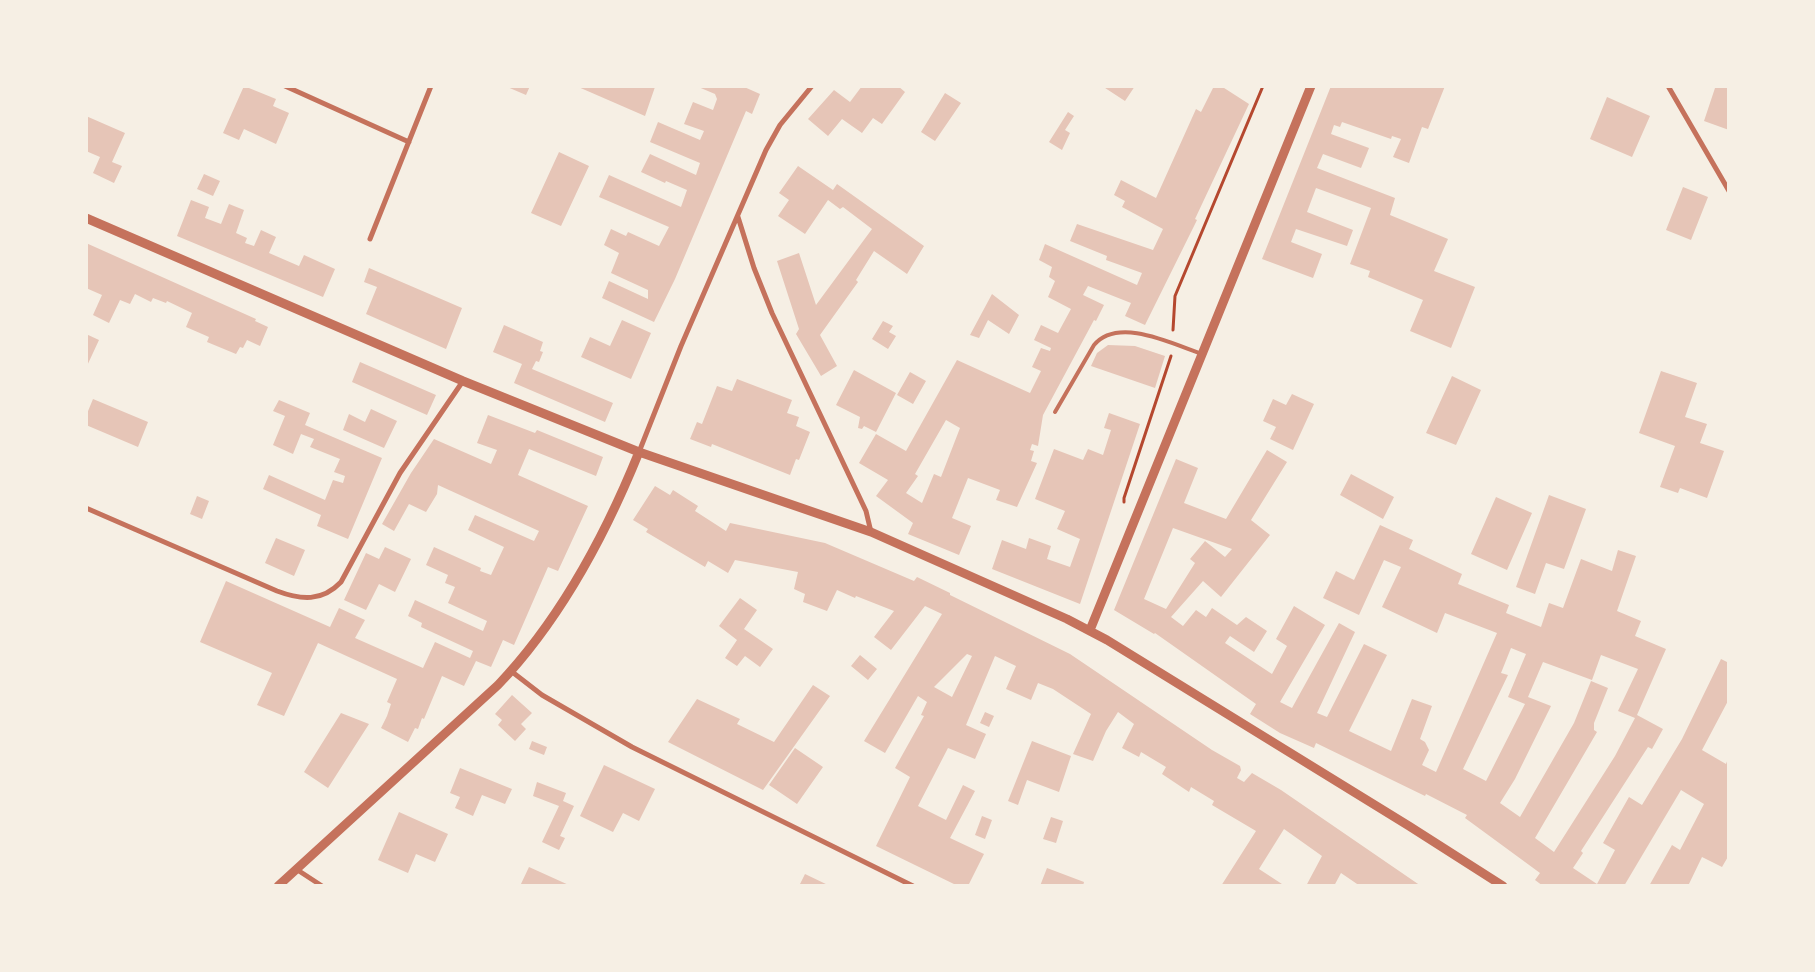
<!DOCTYPE html>
<style>
body{margin:0}
#map{position:relative;width:1815px;height:972px;overflow:hidden;background:#f6efe4;font-family:"Space Grotesk",sans-serif}
canvas{display:block}
.frame{position:absolute;inset:0;border:88px solid #f6efe4;pointer-events:none}
</style>
<div id="map">
<canvas width="1815" height="972"></canvas>
<div class="frame"></div>
</div>
<script>
const ctx = document.querySelector('canvas').getContext('2d');
ctx.lineJoin = 'round';
function fill(path, color) { ctx.fillStyle = color; ctx.fill(path, 'evenodd'); }
function strokePath(path, color, width, dash) { ctx.strokeStyle = color; ctx.lineWidth = width; ctx.lineCap = dash ? 'butt' : 'round'; ctx.setLineDash(dash || []); ctx.stroke(path); }
const building = new Path2D(`
 M244,86l32,13 -3,7 16,7 -13,31 -32,-15 -5,11 -16,-7z
 M505,86h25l-4,9z
 M576,86h78l1,1 -10,29z
 M696,86h46l18,8 -8,20 -6,-3 -71,168 -21,43 -52,-24 7,-17 39,18v-9l-37,-17 8,-20 -15,-8 7,-16 15,7 2,-4 31,14 10,-19 -70,-30 10,-22 72,32 6,-17 -21,-9 -1,2 -24,-11 9,-18 46,21 4,-12 -50,-21 8,-20 42,18 4,-9 -20,-7 9,-22 20,8 4,-11 -2,-5z
 M862,86h36l7,6 -23,32 -9,-6 -11,15 -20,-14 -14,17 -20,-17 26,-29 16,12z
 M1102,86h33l-10,15z
 M1214,86h7l28,18 -54,115 2,1 -52,105 -20,-9 6,-13 -43,-17 -5,9 21,10 -8,16 -2,-1 -51,95 -5,31 -6,-2 -2,6 4,1 -3,10 6,2 -20,44 -21,-7 4,-10 -32,-12 -16,40 19,8 -12,29 -51,-21 5,-11 -37,-27 12,-16 -29,-17 17,-29 30,17 51,-91 73,33 11,-22 -9,-4 9,-19 9,3 1,-3 -17,-8 7,-15 17,8 13,-24 -23,-12 7,-16 -6,-4 3,-10 -13,-7 6,-16 92,41 5,-12 -36,-13 1,-4 -37,-15 7,-17 76,26 10,-21 -41,-22 3,-6 -11,-6 7,-15 35,18 40,-89 5,3zM946,420l14,8 -19,49 -7,-3 -12,29 -16,-10 12,-17 -3,-2z
 M1331,86h114l-17,43 -6,-2 -13,36 -16,-6 8,-18 -9,-3 -1,3 -49,-17 -2,5 -6,-2 -3,9 38,14 -8,20 -38,-14 -6,14 78,30 -5,17 58,24 -14,32 41,16 -24,61 -41,-17 13,-31 -55,-23 2,-6 -20,-7 21,-56 -55,-20 -9,24 46,18 -6,16 -51,-17 -5,13 31,12 -9,24 -51,-19z
 M1710,86h19v44l-25,-9 11,-33z
 M945,93l16,10 -26,38 -14,-9z
 M1607,97l43,19 -18,41 -42,-18z
 M1068,112l6,4 -9,14 5,3 -8,17 -13,-8z
 M86,116l39,17 -13,29 10,4 -8,17 -21,-10 7,-16 -14,-6z
 M559,152l30,14 -28,60 -30,-13z
 M798,166l35,24 4,-6 87,62 -17,28 -33,-23 -18,29 2,2 -38,53 17,31 -16,10 -25,-42 3,-5 -22,-68 22,-8 17,52 56,-76 -29,-22 -3,2 -12,-9 -23,34 -27,-18 11,-16 -10,-7z
 M204,174l16,7 -7,15 -16,-7z
 M1683,187l25,10 -17,43 -25,-10z
 M191,200l18,7 -4,11 16,6 8,-20 15,6 -8,23 11,5 -2,5 9,3 7,-16 15,7 -7,16 30,13 5,-11 31,14 -12,28 -146,-61z
 M86,243l170,76 -1,2 13,6 -8,19 -13,-6 -4,8 -3,-1 -4,7 -29,-12 2,-5 -23,-10 6,-14 -25,-12 -1,2 -13,-5 -2,4 -16,-8 -5,10 -10,-4 -11,23 -16,-8 9,-20 -16,-7z
 M369,268l93,40 -16,41 -80,-35 11,-27 -13,-5z
 M992,294l27,21 -10,19 -21,-14 -9,18 -9,-3z
 M622,320l29,13 -20,46 -50,-22 9,-20 20,9z
 M883,321l10,5 -4,6 7,4 -8,13 -16,-10z
 M504,325l39,17 -3,9 3,1 -4,10 -3,-1 -4,8 81,34 -8,19 -91,-39 8,-19 -29,-12z
 M86,334l13,6 -13,28z
 M1108,345l27,1 30,10 -10,32 -64,-22 6,-13z
 M360,362l76,33 -9,20 -75,-33z
 M854,370l42,23 -20,39 -12,-6 -2,3 -4,-1 2,-11 -24,-12z
 M1661,371l36,12 -12,34 22,7 -7,19 24,8 -17,47 -27,-10 -2,5 -18,-6 15,-41 -36,-13z
 M910,372l16,9 -13,23 -16,-9z
 M1452,376l29,14 -25,55 -30,-12z
 M737,379l55,21 -5,13 12,4 -3,9 14,6 -11,28 -3,-1 -6,16 -78,-31 -1,3 -21,-8 7,-17 5,2 15,-38 15,5z
 M1292,394l22,10 -21,46 -23,-11 6,-12 -13,-6 10,-22 13,6z
 M93,399l55,23 -10,25 -52,-22v-9z
 M279,400l31,13 -5,12 77,33 -34,81 -31,-13 4,-11 -58,-26 6,-14 56,25 8,-20 10,3 2,-7 -11,-4 6,-13 -30,-12 4,-8 -13,-5 -8,20 -20,-9 12,-29 -12,-5z
 M371,409l26,12 -13,27 -41,-18 6,-16 16,8z
 M1109,413l31,11 -60,180 -88,-35 10,-29 24,9 3,-11 22,8 -4,13 23,8 10,-28 -23,-10 8,-18 -30,-12 19,-50 29,11 5,-11 15,6 8,-25 -7,-2z
 M488,415l47,18 2,-3 66,27 -7,19 -67,-27 -11,26 70,31 -30,65 -10,-4 -34,78 -11,-5 -12,27 -15,-6 -12,25 -22,-10 -18,43 -2,-1 -4,11 -3,-1 -7,14 -27,-14 6,-12 4,-12 -4,-2 10,-23 -79,-36 -34,73 -27,-11 15,-32 -72,-31 26,-61 104,46 9,-19 26,12 -10,18 68,30 12,-26 35,16 3,-7 -52,-24 1,-4 -14,-7 7,-16 68,31 4,-10 -39,-18 7,-16 -10,-4 3,-8 -22,-10 8,-18 47,21 -1,3 11,4 13,-28 -36,-17 7,-15 59,26 5,-10 -101,-46 -1,9 -11,18 -17,-8 -15,27 -12,-7 29,-51 23,-34 57,25 6,-14 -20,-7z
 M1267,450l20,12 -36,58 19,15 -49,62 -18,-16 -32,36 12,9 13,-16 10,7 6,-9 25,17 9,-8 21,14 -13,21 -24,-16 -5,7 47,31 15,-28 -11,-7 18,-33 31,19 -45,77 12,6 47,-85 16,9 -38,81 10,4 37,-73 23,11 -38,76 42,20 21,-52 20,7 -12,33 5,3 4,8 -7,15 14,7 61,-139 -52,-20 -8,20 -55,-26 19,-40 -17,-7 -25,55 -36,-17 13,-27 18,9 26,-55 33,15 -4,9 53,25 -4,10 51,21 -3,8 35,14 8,-24 14,5 18,-49 31,12 6,-21 18,6 -19,55 24,10 -6,15 31,13 -29,66 26,14 -11,20 -4,-2 -67,104 2,2 -10,15 24,16 18,-34 -12,-7 26,-46 13,8 40,-66 39,-80 8,4v36l-27,51 24,14 3,-8v99l-7,12 -20,-10 -14,29h-39l23,-41 8,5 24,-46 -23,-14 -57,96h-81l-8,-6 5,-7 -75,-55 2,-3 -41,-21 -1,2 -109,-53 -2,5 -34,-15 -30,-19 6,-10 -101,-71 -1,1 -40,-24 62,-151 22,9 -14,35 42,16zM1173,528l59,21 -7,8 -20,-16 -15,18 5,4 -29,46 -22,-10zM1511,648l15,6 -18,43 17,7 -39,77 -23,-12 45,-94 -7,-2zM1601,655l37,14 -20,42 17,7 -20,38 -61,96 -19,-14 62,-106 -3,-2v-7l14,-35 -17,-7 -17,42 -54,94 -20,-14 15,-24 36,-73 -23,-9 15,-35 49,18z
 M1351,474l43,23 -11,22 -43,-24z
 M655,486l15,9 3,-5 25,16 -3,5 31,20 4,-8 95,20 89,38 3,-4 33,16v2l120,59 142,96 28,16 1,4 -4,8 7,4 8,-9 29,17 140,96h-61l-19,-13 -7,13h-28l16,-30 -38,-27 -25,40 26,17h-64l35,-55 -44,-26 2,-4 -23,-14 -2,5 -27,-18 4,-7 -25,-15 -2,5 -17,-9 12,-24 -16,-12 -12,19 -13,30 -20,-7 18,-40 -38,-25 -15,-6 -7,17 -25,-11 10,-23 -21,-10 -29,69 20,9 -11,25 -27,-11 -30,58 28,14 17,-35 12,6 -25,47 34,16 -16,32h-10l-82,-40 34,-69 -15,-9 29,-52 -3,-1 6,-13 -9,-6 -33,57 -21,-12 78,-127 -17,-8 -34,44 -17,-13 20,-26 -38,-15 -1,2 -18,-8 -10,21 -24,-9 2,-8 -11,-5 4,-17 -63,-12 -7,13 -20,-12 -3,6 -59,-35 2,-3 -15,-9zM967,654l5,2 -20,41 -18,-10z
 M1549,495l37,14 -22,60 -18,-6 -11,31 -19,-7z
 M197,496l12,5 -7,18 -12,-5z
 M1496,497l36,16 -25,57 -36,-16z
 M276,538l29,12 -11,26 -29,-13z
 M385,547l26,12 -16,33 -16,-8 -13,26 -22,-10 22,-47 13,6z
 M740,598l17,12 -13,19 29,20 -13,18 -15,-11 -8,10 -12,-8 12,-18 -18,-14z
 M860,655l17,14 -9,11 -17,-14z
 M813,685l17,11 -67,94 -95,-48 29,-43 43,20 -3,5 37,18z
 M512,695l20,18 -11,11 5,5 -11,12 -17,-16 4,-5 -7,-6z
 M985,712l9,4 -5,11 -9,-4z
 M341,713l28,11 -41,64 -24,-16z
 M532,741l15,6 -3,8 -15,-6z
 M1032,741l39,15 -12,36 -32,-12 -9,25 -10,-4z
 M795,748l28,19 -26,37 -28,-19z
 M604,765l51,24 -16,32 -16,-8 -10,19 -33,-16z
 M460,768l52,21 -7,15 -23,-9 -9,21 -18,-8 5,-11 -10,-4z
 M537,782l29,11 -3,8 11,5 -14,30 5,2 -6,12 -17,-8 17,-36 -26,-10z
 M399,812l49,22 -13,28 -19,-8 -8,19 -30,-13z
 M982,816l10,4 -7,19 -10,-4z
 M1051,817l12,4 -7,22 -13,-4z
 M529,867l42,19h-51z
 M1047,868l37,14 -1,4h-43z
 M805,874l25,12h-31z`);
const path = new Path2D(`
 M1173,330l2,-34 88,-210
 M1124,502v-4l47,-142`);
const service = new Path2D(`
 M1055,412l39,-67c24,-29 79,-1 108,9`);
const minor = new Path2D(`
 M285,86l124,56
 M1668,86l61,105
 M738,217l16,51 18,45 94,198 5,21
 M370,239l61,-153
 M639,452l42,-106 85,-196 14,-25 32,-39
 M86,508l191,83c24,9 45,11 64,-9l59,-109 63,-92
 M511,671l31,24 90,52 281,139
 M296,869l26,17`);
const tertiary = new Path2D(`
 M86,218l377,163 176,71 232,80 196,87 40,21 302,186 94,60
 M1090,630l221,-544
 M278,886l220,-201c63,-66 107,-149 141,-233`);
fill(building, '#e6c5b7');
strokePath(path, '#b5482f', 3);
strokePath(service, '#c5725c', 4);
strokePath(minor, '#c5725c', 5);
strokePath(tertiary, '#c5725c', 9);
</script>
